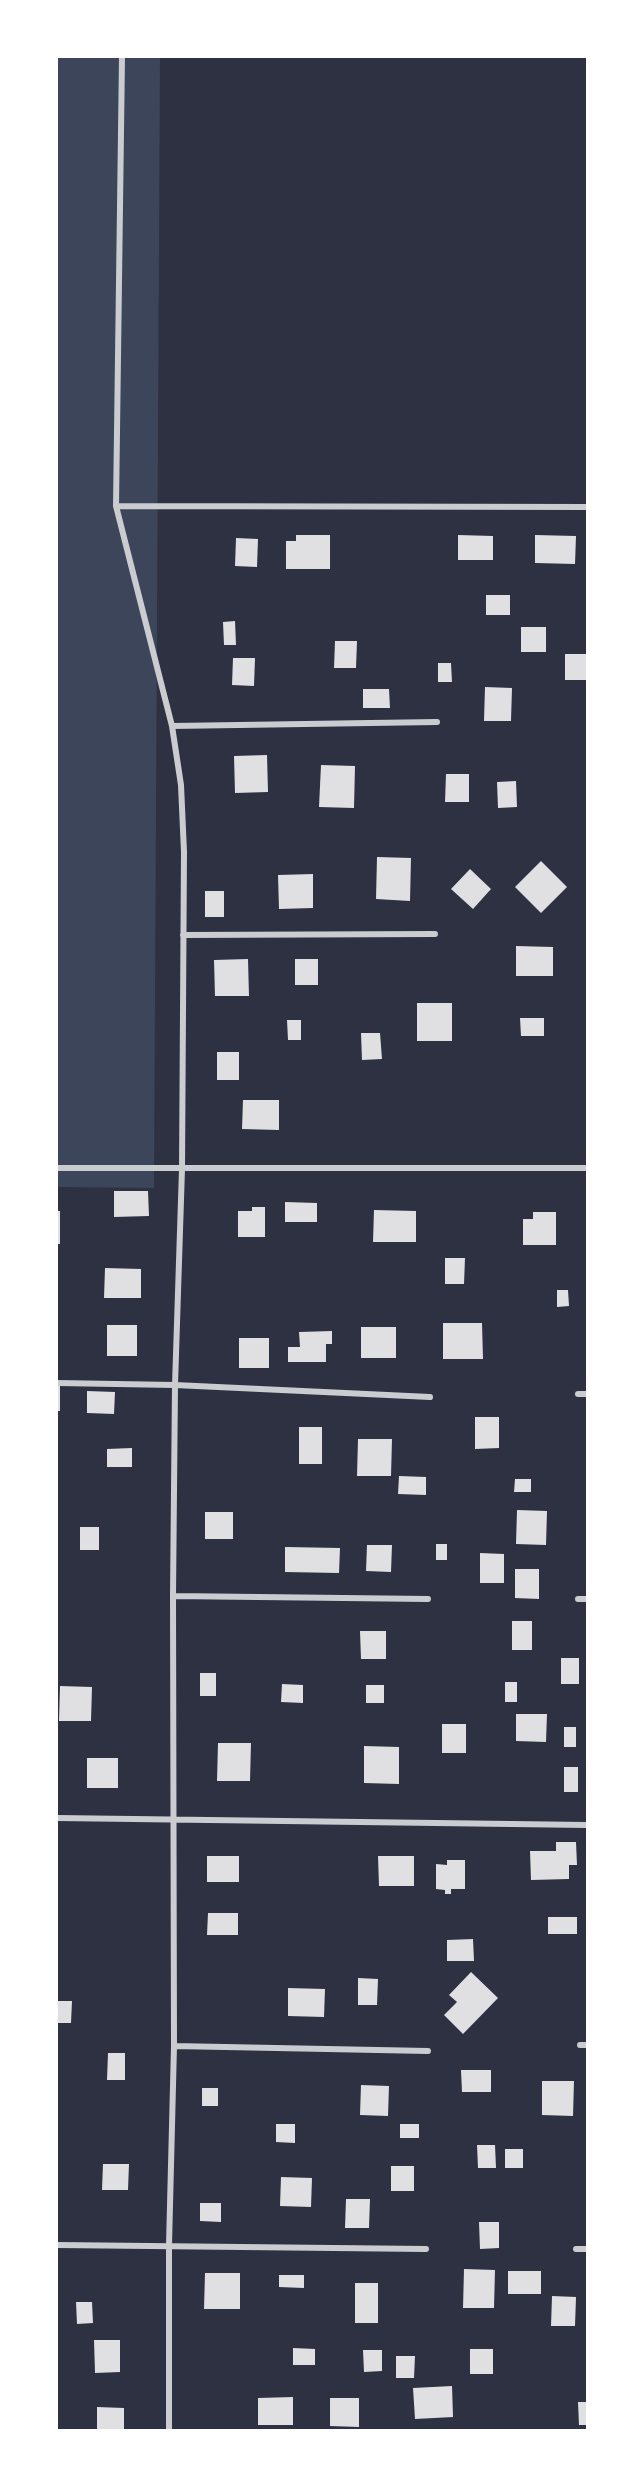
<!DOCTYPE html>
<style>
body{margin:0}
#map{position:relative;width:644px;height:2487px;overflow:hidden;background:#2d3142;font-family:"Work Sans",sans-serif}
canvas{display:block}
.frame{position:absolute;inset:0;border:58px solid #fff;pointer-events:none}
</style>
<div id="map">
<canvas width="644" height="2487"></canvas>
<div class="frame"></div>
</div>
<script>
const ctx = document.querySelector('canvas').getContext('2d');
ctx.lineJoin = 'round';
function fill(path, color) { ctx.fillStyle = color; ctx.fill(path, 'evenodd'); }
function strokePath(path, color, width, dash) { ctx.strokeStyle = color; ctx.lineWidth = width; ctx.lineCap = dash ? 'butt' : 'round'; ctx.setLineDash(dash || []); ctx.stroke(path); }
const green = new Path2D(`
 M57,57h103l-6,1131 -97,-1z`);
const building = new Path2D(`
 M296,535h34v34h-44v-28h10z
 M458,535l35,1v24h-35z
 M535,535l41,1 -1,28 -40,-1z
 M236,538l22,1 -1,28 -22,-1z
 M486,595h24v20h-24z
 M235,621l1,24h-12l-1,-23z
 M521,627h25v25h-25z
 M335,641h22l-1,27h-22z
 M565,654h22v26h-22z
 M233,658h22l-1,28 -22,-1z
 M438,663h13l1,19h-14z
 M485,687l27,1 -1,33h-27z
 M363,689h26l1,19h-27z
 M267,755l1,37 -33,1 -1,-37z
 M321,765l34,1 -1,42 -35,-1z
 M446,774h23v28h-24z
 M516,781l1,26 -19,1 -1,-26z
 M377,857l34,1 -1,43 -34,-2z
 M541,861l26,26 -26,26 -26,-26z
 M470,869l21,20 -18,20 -22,-20z
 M313,874v34l-34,1 -1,-34z
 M205,891h19v26h-19z
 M516,946l37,1v29h-37z
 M248,959l1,37h-34l-1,-36z
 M295,959h23v26h-23z
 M417,1003h35v38h-35z
 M520,1018h24v18h-23z
 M287,1020h14v20h-13z
 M361,1033h19l2,26 -20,1z
 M217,1052h22v28h-22z
 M243,1100h36v30l-37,-1z
 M114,1191h34l1,25 -35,1z
 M285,1202l32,1v19h-32z
 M252,1207h13v30h-27v-26h14z
 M374,1210l42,1v31h-43z
 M57,1211h3v33h-3z
 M533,1212h23v33h-33v-26h10z
 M445,1258h20l-1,26h-19z
 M105,1268l36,1v29h-37z
 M557,1290h11l1,16 -12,1z
 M443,1323h39l1,36h-40z
 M107,1325h30v31h-30z
 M361,1327h35v31h-35z
 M332,1331v13h-6v18h-38v-15h12l-1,-15z
 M239,1338h30v30h-30z
 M57,1386h3v25h-3z
 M87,1391l28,1 -1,22 -27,-1z
 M475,1417h24v31l-24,1z
 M299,1427h23v37h-23z
 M358,1439h34l-1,37h-34z
 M132,1448v19h-25v-18z
 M399,1476l27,1v18l-28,-1z
 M515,1479h16v13h-17z
 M517,1510l30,1 -1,34 -30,-1z
 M205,1512h28v27h-28z
 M80,1527h19v23h-19z
 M436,1544h11v16h-11z
 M367,1545h25l-1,27 -25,-1z
 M285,1547l55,1 -1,25 -54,-1z
 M480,1553l24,1v29h-24z
 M515,1569h24v30l-24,-1z
 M512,1621h20v29h-20z
 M360,1631h26v28h-25z
 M561,1658h18v26h-18z
 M200,1673h16v23h-16z
 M505,1682h12v20h-12z
 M282,1684l21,1v18l-22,-1z
 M366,1685h18v18h-18z
 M60,1686l32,1 -1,34h-32z
 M516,1714h31l-1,28 -30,-1z
 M442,1724h24v29h-24z
 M564,1727h12v20h-12z
 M218,1743h33l-1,38h-33z
 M364,1746l35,1v37l-35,-1z
 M87,1758h31v30h-31z
 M564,1767h14v25h-14z
 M556,1842h20l1,23h-8v14l-38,1 -1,-29h26z
 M207,1856h32v26h-32z
 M378,1856h36v30h-35z
 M447,1860h18v29h-14v5h-6v-4l-9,-1v-25l11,1z
 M208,1913h30v22h-31z
 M548,1917h29v17h-29z
 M473,1939l1,22h-27v-21z
 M471,1972l27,26 -35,36 -19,-19 13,-13 -8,-7z
 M358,1978l20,1 -1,26h-19z
 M288,1988l37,1 -1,28 -36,-1z
 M57,2001h15l-1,22h-14z
 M108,2053h17v27h-18z
 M461,2070h30v22h-29z
 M542,2081h32l-1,35 -31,-1z
 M361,2085l28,1 -1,30 -28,-1z
 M202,2088h16v18h-16z
 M276,2124h19v19l-19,-1z
 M400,2124h19v14h-19z
 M477,2145h18l1,23h-18z
 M505,2149h18v19h-18z
 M103,2164h26l-1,26h-26z
 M391,2166h23v25h-23z
 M281,2177l31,1 -1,29 -31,-1z
 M346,2199h24l-1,29h-24z
 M200,2203h21v19l-21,-1z
 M479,2222h20v26l-19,1z
 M464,2269l31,1 -1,38h-31z
 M508,2271h33v23h-33z
 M205,2273h35v36h-36z
 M279,2275h25v13l-25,-1z
 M355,2283h23v40h-23z
 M552,2296l24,1 -1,29h-24z
 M76,2302h16l1,21 -16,1z
 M94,2340h26v32l-25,1z
 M293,2348l22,1v16h-22z
 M470,2349h23v25h-23z
 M363,2350h19v21l-18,1z
 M396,2356h19l-1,22h-18z
 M452,2386l1,31 -38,2 -2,-31z
 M293,2397v28h-35v-27z
 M330,2398h29v29l-29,-1z
 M578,2402h9v23h-8z
 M97,2407l27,1v22h-27z`);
const minor = new Path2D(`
 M122,57l-6,449 56,220 9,59 3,67 -2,317 -7,216 -2,211 1,450 -5,199v185
 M116,506l471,1
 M172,726l265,-4
 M183,935l252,-1
 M57,1168h530
 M57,1383l118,2 255,12
 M578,1394h9
 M173,1596l255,3
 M578,1599h9
 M57,1818l530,7
 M580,2045h7
 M174,2046l254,5
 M57,2245l369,4
 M576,2249h11`);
fill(green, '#3c4559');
fill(building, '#e0e0e3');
strokePath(minor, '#caccd0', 6);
</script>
